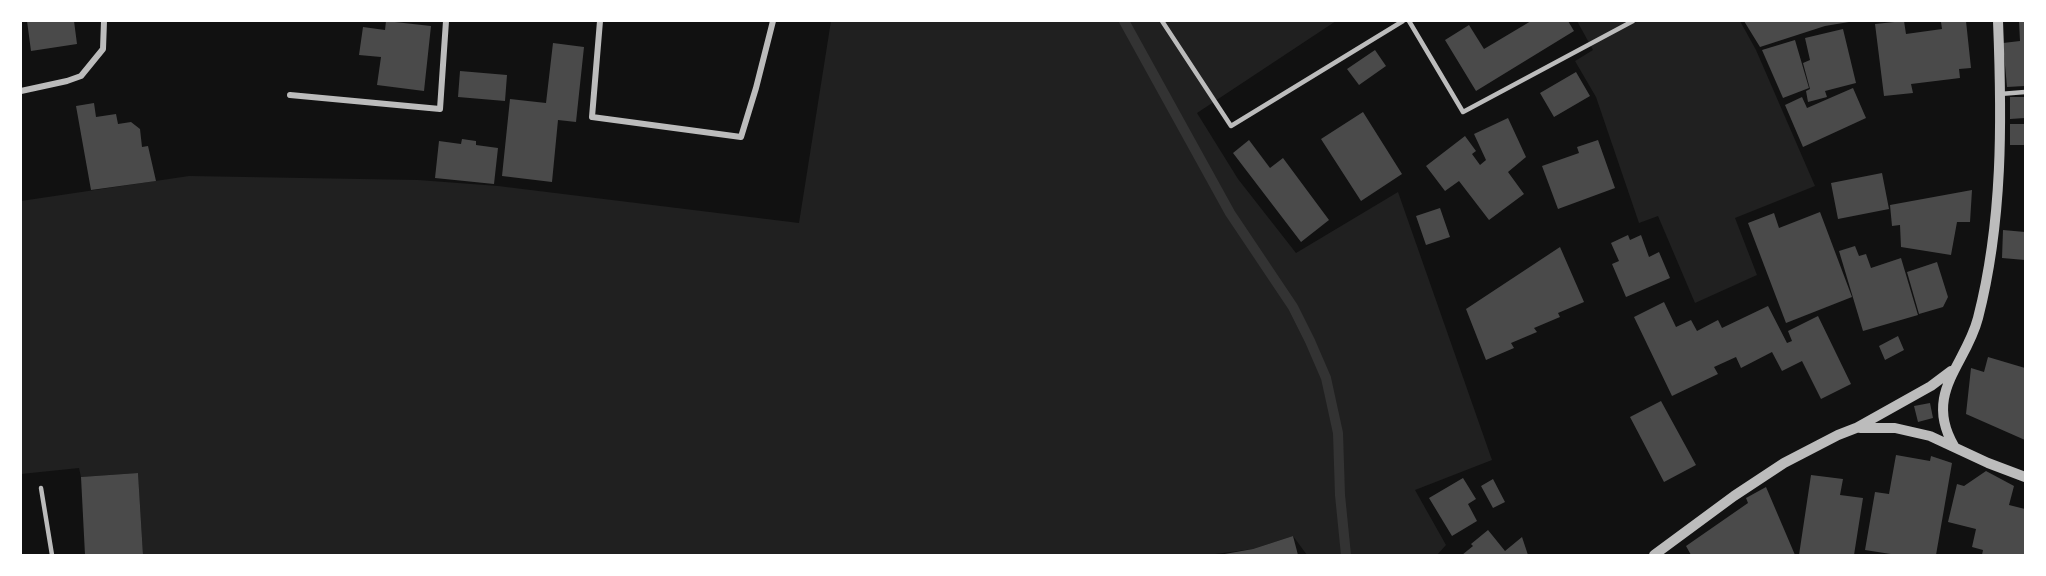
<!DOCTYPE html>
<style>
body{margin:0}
#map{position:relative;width:2046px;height:576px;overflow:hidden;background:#111;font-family:Roboto,sans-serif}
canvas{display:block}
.frame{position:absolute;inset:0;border:22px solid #fff;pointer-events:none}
</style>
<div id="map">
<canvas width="2046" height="576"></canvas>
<div class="frame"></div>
</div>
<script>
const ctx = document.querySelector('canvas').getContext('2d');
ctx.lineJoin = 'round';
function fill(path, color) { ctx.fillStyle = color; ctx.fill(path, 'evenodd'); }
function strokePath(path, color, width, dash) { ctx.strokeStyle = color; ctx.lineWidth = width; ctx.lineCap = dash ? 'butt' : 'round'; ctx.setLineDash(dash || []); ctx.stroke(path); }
const green = new Path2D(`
 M831,21h505l-139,92 41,66 58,74 102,-61 94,268 -77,30 31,55 -9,10h-130l-14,-19 -40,13 -45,6h-1065l-5,-82 -57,4 -2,-9 -58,6v-273l168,-25 229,4 80,6 301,37z
 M1577,21h163l16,29 59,136 -80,32 22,57 -62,28 -37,-87 -19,7 -43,-126 -21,-36 18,-11z`);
const stream = new Path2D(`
 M1124,21l106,192 63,94 17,34 16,37 12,55 2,62 6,60`);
const building = new Path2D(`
 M27,21h47l3,23 -46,7z
 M386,21l45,5 -7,65 -47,-6 4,-28 -22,-2 4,-28 22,3z
 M1531,21h37l6,10 -98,60 -31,-51 24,-15 15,24z
 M1744,21h105v1l-24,4 -65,21z
 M1904,21l2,13 36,-5 -1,-7 25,-1 5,47 -12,1 1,9 -49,6 2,9 -29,3 -9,-72z
 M2019,21h6v65l-18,1 -4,-44 17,-2z
 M1843,29l13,54 -31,8 2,6 -19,5 -2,-11 4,-2 -7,-26 7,-3 -5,-22z
 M1795,40l14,48 -26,10 -21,-48z
 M553,43l31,4 -8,75 -18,-2 -6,62 -50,-6 8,-77 36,4z
 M1375,50l11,16 -27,19 -12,-16z
 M460,71l47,4 -2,26 -47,-4z
 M1576,72l14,24 -36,21 -14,-24z
 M1853,88l13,30 -63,29 -18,-42 17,-8 5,11z
 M2010,97h15v21l-15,1z
 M94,103l2,14 20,-3 2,10 13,-2 9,7 2,18 6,-1 8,35 -65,9 -15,-84z
 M1363,112l39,62 -41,27 -40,-62z
 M1508,118l18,39 -18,15 16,22 -35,26 -30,-39 -14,10 -19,-25 39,-30 11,15 -4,3 8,11 6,-5 -12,-26z
 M2010,124h15v21h-15z
 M462,139l14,2v4l22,3 -4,36 -59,-6 4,-37 22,3z
 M1249,140l21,28 13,-10 46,62 -28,22 -68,-89z
 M1598,140l17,48 -57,21 -16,-43 37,-13 -2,-6z
 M1882,173l7,36 -51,10 -7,-36z
 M1972,190l-2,32h-13l-6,33 -50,-8 -1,-22 -8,1 -2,-21z
 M1440,208l10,29 -24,8 -10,-29z
 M1820,212l32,85 -66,26 -38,-100 26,-10 5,15z
 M2003,230l22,2v28l-23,-2z
 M1628,235l2,5 11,-5 8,22 10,-5 11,26 -44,19 -14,-33 7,-3 -8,-18z
 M1855,246l4,10 7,-2 5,14 30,-10 17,57 -55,16 -24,-80z
 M1560,247l24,55 -26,11 2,4 -26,11 3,4 -26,11 3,5 -28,12 -20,-51z
 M1937,262l11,35 -5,10 -24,7 -12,-42z
 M1664,302l12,25 15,-7 6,11 21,-11 4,8 46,-22 19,37 5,-2 -4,-10 30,-15 33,68 -30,15 -19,-38 -20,10 -10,-19 -31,16 -5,-11 -22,10 4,7 -46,22 -38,-79z
 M1898,336l6,14 -19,10 -6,-14z
 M1988,357l37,11v72l-59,-26 5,-46 13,4z
 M1661,401l35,64 -32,17 -34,-65z
 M1930,403l3,15 -15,4 -4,-16z
 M1896,455l34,6 1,-5 21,7 -16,92h-39l-32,-5 10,-58 14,2z
 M1986,471l28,15 -5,19 16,4v46h-43l1,-5 -11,-3 4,-18 -28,-7 9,-38 7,2z
 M138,473l5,82h-58l-4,-78z
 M1811,475l32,4 -3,16 23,3 -9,57h-55z
 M1463,478l13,21 -8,5 9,17 -25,15 -23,-38z
 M1493,479l12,23 -12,6 -12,-22z
 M1766,487l29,68h-104l-5,-9 62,-43 -2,-5z
 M1488,530l17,21 17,-14 6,18h-66l11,-9 -2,-2z
 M1293,536l5,19h-79l34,-6z`);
const service = new Path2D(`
 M1162,21l69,105 172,-105
 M1409,21l54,91 170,-91
 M2000,94l25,-2
 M41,488l11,67`);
const minor = new Path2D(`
 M600,21l-8,96 149,20 15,-49 17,-67
 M21,91l46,-10 14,-5 22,-27 1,-28
 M290,95l150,14 6,-88`);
const tertiary = new Path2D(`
 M1860,428h35l35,8 58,27 37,14
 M1954,446c-31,-53 12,-81 24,-128 25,-97 24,-198 20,-297
 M1654,555l80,-59 50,-33 54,-28 18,-7 75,-42 20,-15`);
fill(green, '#202020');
strokePath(stream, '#333', 10);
fill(building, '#4a4a4a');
strokePath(service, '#bcbcbc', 4.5);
strokePath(minor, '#bcbcbc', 6);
strokePath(tertiary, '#bcbcbc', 10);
</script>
